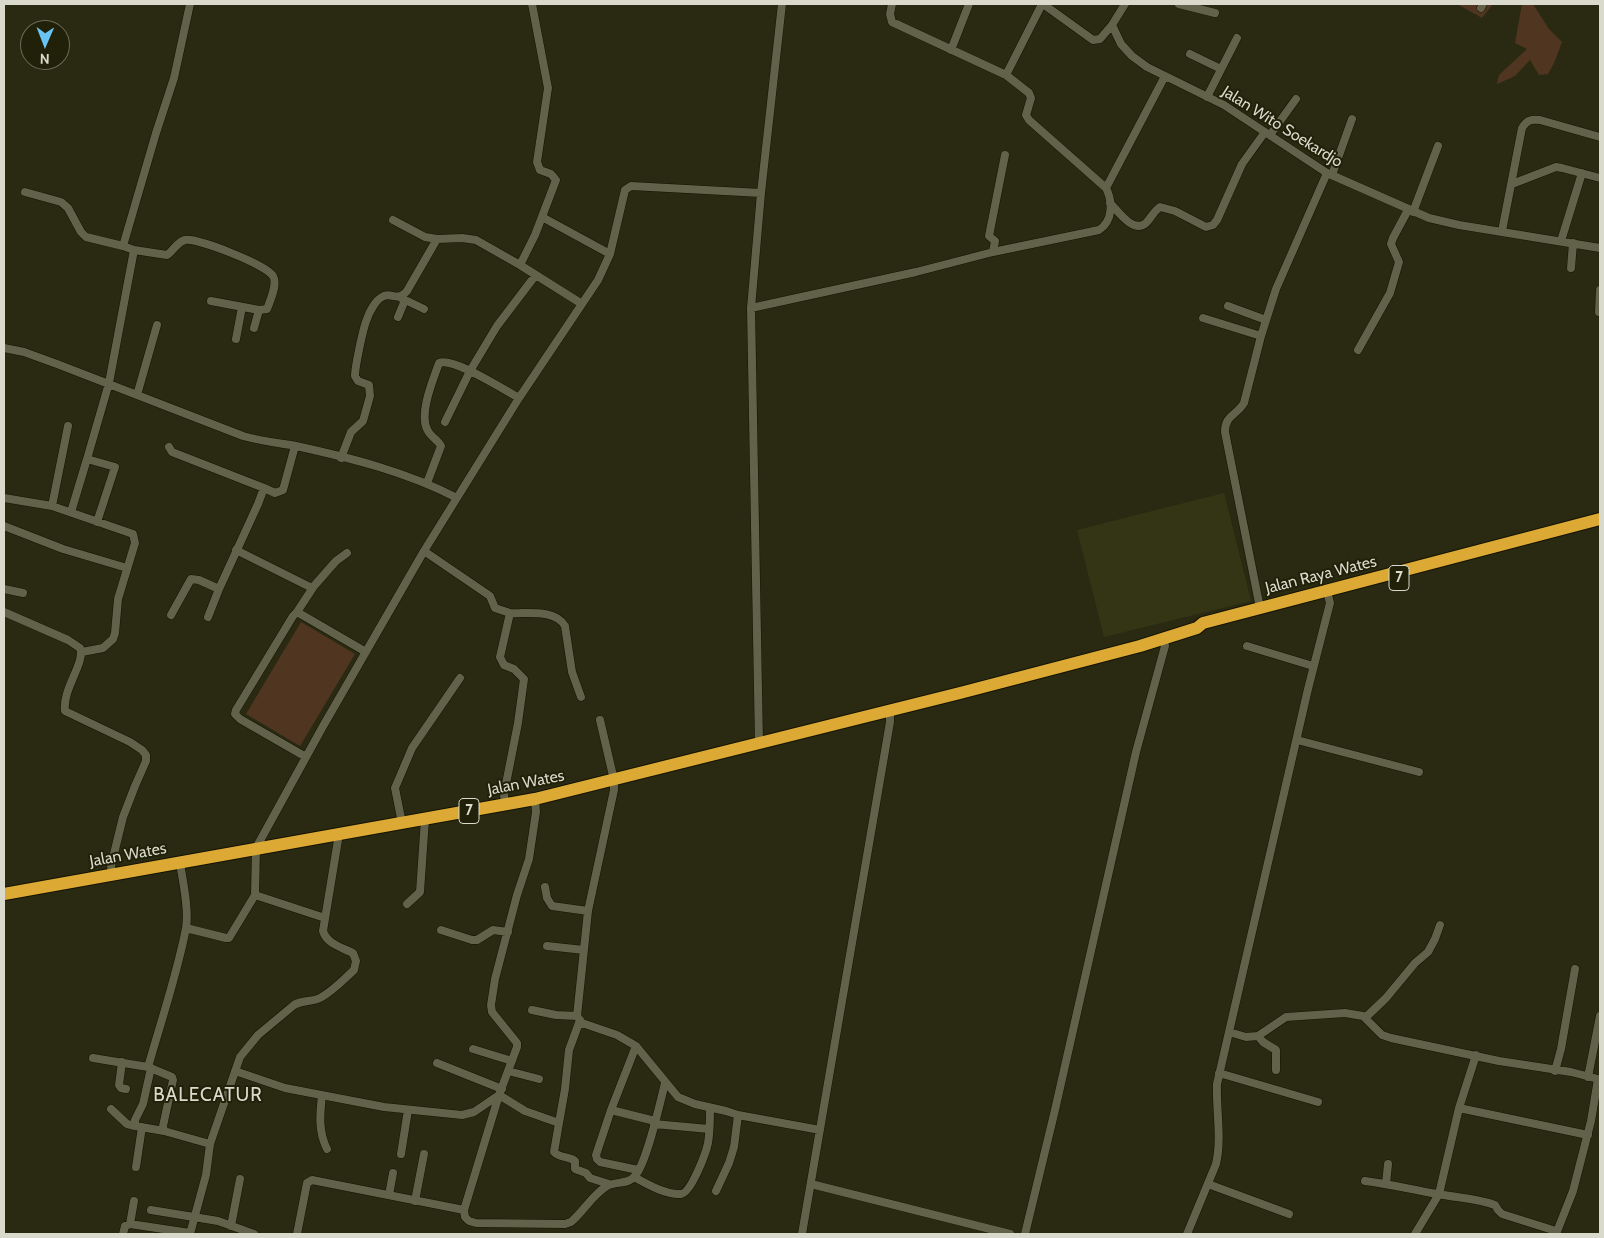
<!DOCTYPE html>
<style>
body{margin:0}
#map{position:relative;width:1604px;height:1238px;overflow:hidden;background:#2a2a13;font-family:Cabin,sans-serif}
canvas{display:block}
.frame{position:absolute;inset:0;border:5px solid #d9dacc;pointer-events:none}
.north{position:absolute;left:20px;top:20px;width:50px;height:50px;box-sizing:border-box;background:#212109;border:1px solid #6b6b57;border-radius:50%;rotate:181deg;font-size:14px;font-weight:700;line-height:20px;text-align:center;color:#d9dacc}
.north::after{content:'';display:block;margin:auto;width:18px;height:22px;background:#6ac3f1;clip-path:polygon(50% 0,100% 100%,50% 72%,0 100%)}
</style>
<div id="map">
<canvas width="1604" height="1238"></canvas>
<div class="frame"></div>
<div class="north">N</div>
</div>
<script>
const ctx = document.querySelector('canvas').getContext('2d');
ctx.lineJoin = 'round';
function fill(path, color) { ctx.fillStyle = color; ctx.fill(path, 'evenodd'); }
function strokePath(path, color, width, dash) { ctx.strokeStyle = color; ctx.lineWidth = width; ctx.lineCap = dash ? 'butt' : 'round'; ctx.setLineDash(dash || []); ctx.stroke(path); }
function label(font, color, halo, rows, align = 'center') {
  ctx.font = font + ' Cabin,sans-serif'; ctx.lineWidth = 4; ctx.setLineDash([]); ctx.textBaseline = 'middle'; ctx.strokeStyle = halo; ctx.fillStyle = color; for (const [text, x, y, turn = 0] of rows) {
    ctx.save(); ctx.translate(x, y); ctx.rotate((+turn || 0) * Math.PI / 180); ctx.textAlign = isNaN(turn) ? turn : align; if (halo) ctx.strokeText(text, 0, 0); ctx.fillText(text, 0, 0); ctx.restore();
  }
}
const built = new Path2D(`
 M1224,493l27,108 -147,36 -27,-107z`);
const green = new Path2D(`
 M1457,4h36l-11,14z
 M1522,4h11l16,25 13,13 -8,21 -6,11 -9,1 -9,-15 -15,16 -18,8 2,-9 28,-26 -12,-6z
 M301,622l54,32 -55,92 -54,-32z`);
const minor = new Path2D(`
 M532,4l16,84 -11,74 3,8 11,4 5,6 -21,55 -15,30 62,39
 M1043,4l50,36 7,-1 12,-14
 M1125,4l-13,21 9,19 11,12 15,11 77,38 103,68 102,45 30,7 141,23
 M1179,4l36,9
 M1481,8l2,-4
 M951,50l18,-46
 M1190,54l31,15
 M1006,75l36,-71
 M1207,97l30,-59
 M1270,135l26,-36
 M1332,175l20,-56
 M1512,184l44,-17 6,1 38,10
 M1106,188l59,-112
 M25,192l36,10 7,6 13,24 5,5 37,9 11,4 33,5c6,-4 10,-13 18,-15 13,-2 82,25 88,36 5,8 -3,25 -6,33l-8,1 -5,18
 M1110,203c8,8 23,31 36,20 5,-5 8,-12 14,-16l15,4 31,16 7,-2 4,-5 25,-56 23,-32
 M1413,212l25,-66
 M542,217l68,37
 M393,220l32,17 12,2 25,-1 14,2 44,25
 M1502,231l20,-103c5,-8 9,-9 18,-8l60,17
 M1561,241l21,-68
 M123,246l33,-113 18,-55 16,-74
 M993,252l2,-11 -6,-5 16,-81
 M1571,268l2,-25
 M399,297l25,12
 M211,301l48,9
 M1228,306l38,14
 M751,308l165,-36 77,-20 106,-22c14,-9 14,-28 7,-42l-77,-68 -3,-5 5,-17 -2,-5 -23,-18 -114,-53 -2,-8 2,-10
 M1599,312l1,-22
 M398,317l7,-17
 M1203,318l58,18
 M236,339l6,-32
 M4,348l20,4 33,12 186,72c18,5 35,7 53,10 55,12 111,26 161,52
 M1358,350l32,-57 9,-31 -8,-18 2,-6 15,-28
 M137,395l20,-70
 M445,422l25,-51 27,-45 38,-50
 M169,447l3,5 92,36
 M341,458l10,-26 12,-11 7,-25 -1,-11 -11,-4 -3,-5c0,-9 8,-48 12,-57 2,-7 9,-19 15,-22 9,-6 15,6 25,-6l30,-52
 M427,483l14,-37c-3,-6 -10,-9 -13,-15 -10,-16 5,-51 11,-68 15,-6 65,27 80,35
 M4,498l48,8 81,28 2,9 -17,56 -3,34 -2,6 -10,9 -21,4
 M52,506l16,-80
 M71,512l16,-53
 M97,522l18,-55 -28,-8 22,-76 25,-133
 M4,526l59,23 64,19
 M236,550l74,37 4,-1 22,-25 11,-8
 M424,551l66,45 5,12 15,5 -10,44 4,8 10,4 10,10 -6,44 -14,71 1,10
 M4,589l19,4
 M1260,608l-35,-176c0,-17 11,-16 19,-29l17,-67 15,-47 51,-116
 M4,612l64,28 12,8c6,14 -18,41 -15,63l65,31 12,8 4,5v6l-11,25 -12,31 -12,49 1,8
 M297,612l17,-26
 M510,613c18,1 45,-4 55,13l7,46 9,25
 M171,615l20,-36 8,1 20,9
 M208,617l11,-28 39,-85 6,-16 11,5 8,-3 12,-44
 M1247,646l66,20
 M600,720l14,60v10l-26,121 -11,105 5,7 35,12 19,11 42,51 17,7 31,7 12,4 82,15
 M1297,740l122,32
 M759,743l-8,-435 10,-115 21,-189
 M306,757l-66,-38 -5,-5 1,-4 57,-94 4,-4 69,40
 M402,823l-7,-35 17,-40 48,-70
 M545,887l2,11 5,8 36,5
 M407,904l13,-12 5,-73
 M325,918l-70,-23 1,-47 66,-120 102,-177 95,-153 79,-118 12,-26 15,-64 6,-4 130,7
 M186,928l40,10h3l26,-43
 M441,930l31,10h5l16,-10 15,2
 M547,946l37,4
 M532,1010l24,5 21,1
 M1365,1018l21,-20 29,-35 13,-11 7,-13 5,-14
 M1229,1032l17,5 12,-1 28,-19 59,-4 18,3 19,19 9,3 108,23 72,11 27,7 -7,42 -18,70 -17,43
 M1258,1036l5,6 13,8v20
 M636,1046l-25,64 44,11
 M473,1049l39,12
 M93,1058l55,9 24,10 1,3 -10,46 1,5 46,13
 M122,1062l-3,23 2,3 5,1
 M437,1063l65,26
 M148,1067c13,-46 29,-92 38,-139 3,-18 -3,-46 -6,-65
 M151,1068l-8,36 -8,16v6l29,5
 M235,1071l50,17 99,19 78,8 12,-3 25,-17 18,-48v-4l-25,-31 -1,-7 4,-26 22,-84 12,-36 7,-47 -1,-13
 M508,1071l31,8
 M1555,1071l6,-22 14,-80
 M1219,1073l99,29
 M1588,1077l12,-61
 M322,1095c-2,19 -4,36 5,54
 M1459,1108l129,27
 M111,1109l16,15 8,2
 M611,1110l-15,45 1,4 3,3 38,8
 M559,1123l6,-34 4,-39 11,-30
 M654,1124l55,5
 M401,1154l7,-44
 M136,1167l6,-40
 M634,1177c13,7 31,18 47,17 10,-1 25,-41 27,-51 2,-11 2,-23 2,-35
 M1365,1181c25,3 48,9 73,13 19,4 38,4 57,11l3,5 4,4 54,17
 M609,1184l-19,-6 -4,-5 -11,-4v-8c-6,-5 -16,-3 -21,-9l5,-29 -34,-12 -26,-16 -35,115 1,7 4,4 7,2 89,1 6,-2c13,-11 22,-28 36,-36 9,-5 21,-1 28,-10 12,-14 25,-73 30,-93
 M811,1184l199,50
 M1208,1184l81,30
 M1386,1184l2,-20
 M716,1191l13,-28 5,-16 4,-32
 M389,1195l4,-22
 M415,1201l9,-47
 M151,1210l67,11 36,13
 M130,1224l4,-23
 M231,1226l9,-47
 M123,1234l2,-8 5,-2 60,9
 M190,1234l16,-59 4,-31 30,-87 18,-22 36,-30c8,-5 18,-3 26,-7 13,-7 24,-19 34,-28l2,-9 -3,-8c-12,-6 -26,-9 -30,-22l16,-97
 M297,1234l10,-51 5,-3 152,30
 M802,1234l88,-512v-12
 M1025,1234l30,-124 81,-358 29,-106 -1,-7
 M1187,1234l29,-70c6,-26 0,-53 1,-80l91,-395 22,-86 -3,-12
 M1415,1234l24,-40 20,-86 17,-53`);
const highway = new Path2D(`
 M4,894l531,-95 425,-106 180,-47 57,-18 6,-5 397,-104`);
const shields = [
 [1399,578,20],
 [469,811,20]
];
const shieldNames = [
 ["7",1399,578],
 ["7",469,811]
];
const streetNames = [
 ["Jalan Wito Soekardjo",1282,127,32],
 ["Jalan Raya Wates",1321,575,-14],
 ["Jalan Wates",526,783,-11],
 ["Jalan Wates",128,855,-10]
];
const quarterNames = [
 ["BALECATUR",208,1095]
];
fill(built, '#343515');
fill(green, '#503620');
strokePath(minor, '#131300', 9);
strokePath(highway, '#131300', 14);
strokePath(minor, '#616249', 8);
strokePath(highway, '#dcaa34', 12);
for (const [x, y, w] of shields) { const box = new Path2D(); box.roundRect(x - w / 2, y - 12.5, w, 25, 4); ctx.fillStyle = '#212109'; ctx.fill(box); strokePath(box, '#d9dacc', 1); }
label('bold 15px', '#d9dacc', null, shieldNames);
label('16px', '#d9dacc', '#212109', streetNames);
ctx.letterSpacing = '1px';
label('19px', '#d9dacc', '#212109', quarterNames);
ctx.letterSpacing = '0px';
</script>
